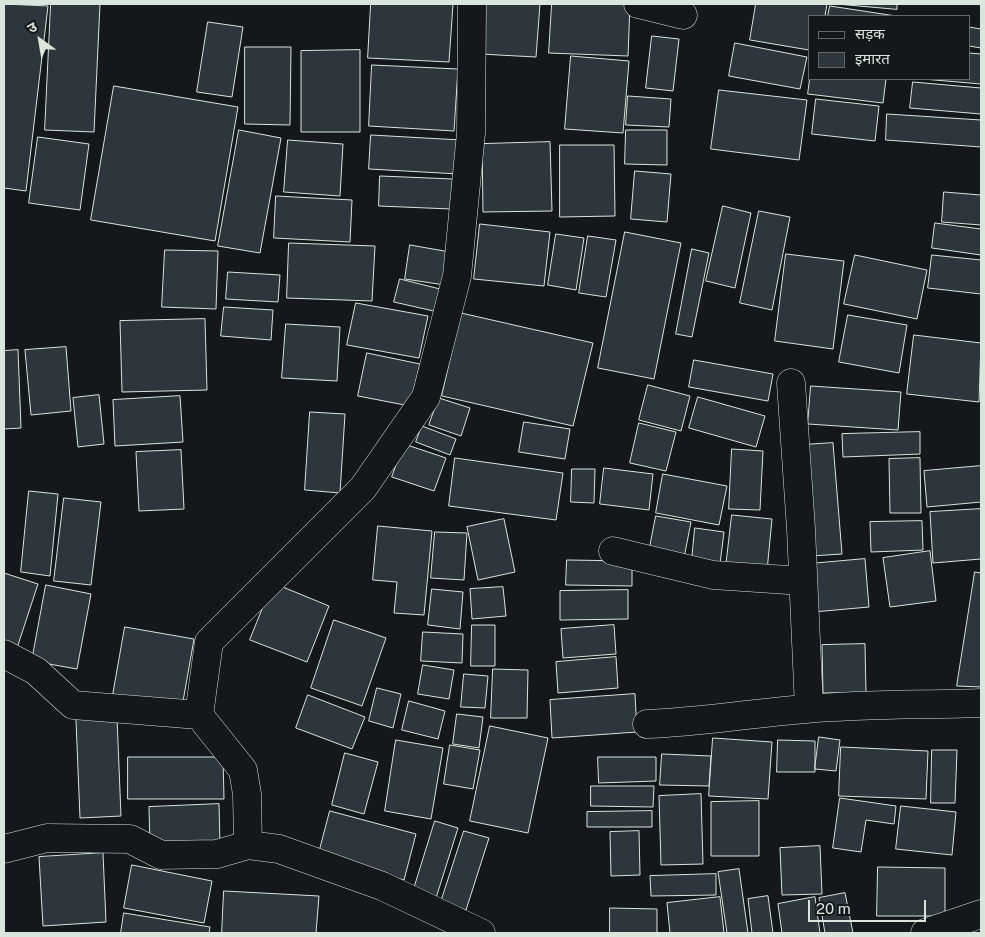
<!DOCTYPE html>
<meta charset="utf-8">
<style>
body{margin:0}
#map{position:relative;width:985px;height:937px;overflow:hidden;background:#14181c;font-family:"Public Sans","Noto Sans Devanagari",sans-serif}
canvas{display:block}
.frame{position:absolute;inset:0;border:5px solid #d8e6dc;pointer-events:none}
.legend{position:absolute;left:808px;top:15px;width:162px;height:65px;box-sizing:border-box;background:#14181c;border:1px solid #626a69;margin:0;padding:6px 9px;list-style:none;font-size:15px;color:#d8e6dc}
.legend li{display:flex;align-items:center;gap:10px;height:25px}
.legend b{width:25px;border:1px solid #626a69}
.north{position:absolute;left:15px;top:15px;width:50px;height:50px;-webkit-text-stroke:4px #14181c;paint-order:stroke;rotate:328deg;font-size:14px;font-weight:700;line-height:20px;text-align:center;color:#d8e6dc}
.north::after{content:'';display:block;margin:auto;width:18px;height:22px;background:#d8e6dc;clip-path:polygon(50% 0,100% 100%,50% 72%,0 100%)}
.scale{position:absolute;left:808px;top:900px;width:118px;height:22px;box-sizing:border-box;border:2px solid #d8e6dc;border-top:0;padding-left:6px;font-size:15px;line-height:18px;white-space:nowrap;color:#d8e6dc;-webkit-text-stroke:4px #14181c;paint-order:stroke}
</style>
<div id="map">
<canvas width="985" height="937"></canvas>
<div class="frame"></div>
<ul class="legend">
<li><b style="height:6px;background:#14181c"></b>सड़क</li>
<li><b style="height:14px;background:#2c363c"></b>इमारत</li>
</ul>
<div class="north">उ</div>
<div class="scale">20 m</div>
</div>
<script>
const ctx = document.querySelector('canvas').getContext('2d');
ctx.lineJoin = 'round';
function fill(path, color) { ctx.fillStyle = color; ctx.fill(path, 'evenodd'); }
function strokePath(path, color, width, dash) { ctx.strokeStyle = color; ctx.lineWidth = width; ctx.lineCap = dash ? 'butt' : 'round'; ctx.setLineDash(dash || []); ctx.stroke(path); }
const building = new Path2D(`
 M4,4l44,2 -22,185 -22,-3z
 M51,4h49l-6,128 -49,-2z
 M371,4h82l-4,58 -81,-4z
 M483,4h57l-4,53 -56,-3z
 M552,4h78l-2,52 -79,-3z
 M756,4h71l-2,12h-16v34l-59,-10z
 M837,4h60v5z
 M830,6l66,10h-68z
 M208,22l35,5 -11,70 -35,-5z
 M969,27l12,2v19l-12,-2z
 M652,36l27,3 -6,52 -27,-3z
 M735,43l72,14 -7,32 -71,-13z
 M245,47h46l-1,78 -45,-1z
 M360,50v82h-59v-81z
 M969,53l12,1v30l-58,-5h46z
 M571,56l58,5 -6,72 -58,-4z
 M372,65l86,4 -4,62 -85,-5z
 M810,79h76l-3,24 -75,-9z
 M913,82l68,6v26l-71,-6z
 M114,86l124,21 -23,134 -124,-21z
 M719,90l88,10 -8,60 -88,-11z
 M628,96l43,3 -2,28 -43,-2z
 M816,99l63,7 -4,35 -63,-7z
 M887,114l94,6v27l-95,-7z
 M239,130l42,8 -21,115 -42,-7z
 M626,130h41v35l-42,-1z
 M371,135l90,5 -2,34 -90,-5z
 M38,137l51,7 -9,66 -51,-7z
 M288,140l55,4 -3,52 -56,-4z
 M550,142l2,69 -69,1 -1,-68z
 M560,145h54l1,71 -55,1z
 M635,171l36,3 -4,48 -36,-3z
 M380,176l73,3 -2,30 -72,-3z
 M944,192l37,3v30l-39,-3z
 M276,196l76,4 -2,42 -76,-4z
 M723,206l28,7 -16,75 -29,-7z
 M759,211l31,6 -18,93 -32,-7z
 M935,223l46,6v26l-49,-7z
 M480,224l70,8 -6,54 -70,-7z
 M625,232l56,11 -27,136 -56,-11z
 M556,234l28,4 -8,52 -28,-5z
 M588,236l28,4 -10,57 -27,-4z
 M289,243l86,3 -3,55 -85,-3z
 M410,245l40,7 -5,33 -40,-6z
 M692,249l17,4 -17,84 -16,-3z
 M165,250l53,1 -2,58 -54,-2z
 M786,254l58,7 -11,88 -58,-8z
 M855,255l72,15 -10,49 -73,-15z
 M932,255l49,5v34l-53,-6z
 M228,272l52,3 -2,27 -52,-3z
 M400,279l44,11 -6,22 -44,-10z
 M356,303l72,13 -9,42 -72,-13z
 M224,307l49,3 -2,30 -50,-4z
 M461,313l132,30 -20,83 -131,-30z
 M848,315l59,10 -8,48 -60,-11z
 M205,319l2,71 -85,2 -2,-71z
 M286,324l54,3 -3,54 -55,-3z
 M914,335l67,8 -2,59 -72,-8z
 M66,347l5,64 -40,4 -6,-65z
 M18,350l3,78 -17,1v-78z
 M367,353l53,11 -10,42 -52,-10z
 M694,360l79,14 -5,27 -79,-14z
 M648,385l42,11 -9,35 -42,-11z
 M811,386l90,6 -3,38 -90,-6z
 M99,395l5,49 -26,3 -5,-49z
 M180,396l3,46 -68,4 -2,-46z
 M698,397l67,19 -9,31 -67,-19z
 M439,398l31,10 -9,28 -32,-11z
 M310,412l35,2 -5,79 -35,-3z
 M524,422l46,7 -5,30 -46,-7z
 M639,423l37,9 -10,39 -36,-8z
 M422,426l34,13 -6,16 -34,-13z
 M920,432v22l-77,3 -1,-23z
 M833,443l9,111 -31,2 -9,-111z
 M404,444l42,14 -12,33 -42,-14z
 M732,449l31,2 -3,59 -31,-1z
 M181,450l3,59 -45,2 -3,-59z
 M455,458l108,15 -7,47 -107,-14z
 M920,458l1,55h-31l-1,-54z
 M981,466v36l-54,5 -3,-36z
 M604,468l49,6 -4,36 -49,-6z
 M572,469h23l-1,34 -23,-1z
 M663,474l64,12 -8,39 -63,-12z
 M29,491l29,3 -8,82 -29,-4z
 M64,498l37,4 -10,83 -37,-4z
 M981,509v50l-48,4 -3,-51z
 M732,515l40,4 -5,52 -41,-4z
 M656,516l35,6 -8,41 -35,-6z
 M504,519l11,53 -37,8 -11,-53z
 M922,521l1,29 -52,2 -1,-30z
 M378,526l54,5 -8,84 -30,-2 3,-31 -24,-2z
 M695,528l29,4 -4,32 -28,-4z
 M435,532l32,1 -3,47 -33,-2z
 M930,551l6,50 -46,6 -7,-49z
 M865,559l4,48 -56,5 -4,-48z
 M567,560l65,1v25l-66,-1z
 M975,572l6,1v114l-24,-1z
 M4,573l34,11 -21,64 -13,-4z
 M273,583l56,23 -22,56 -57,-22z
 M46,585l45,9 -14,75 -45,-8z
 M503,587l3,29 -34,3 -2,-30z
 M432,589l31,3 -3,37 -32,-4z
 M628,590v29l-68,1v-29z
 M334,620l52,18 -24,68 -51,-18z
 M472,625h23v41h-24z
 M614,625l2,29 -53,4 -2,-29z
 M125,627l69,12 -12,68 -69,-12z
 M423,632l40,2 -1,29 -41,-2z
 M865,644l1,49h-43l-1,-48z
 M616,657l2,31 -60,5 -2,-31z
 M423,665l31,5 -5,29 -31,-5z
 M493,669l35,1 -1,48h-36z
 M464,674l24,2 -3,32 -24,-1z
 M377,688l24,6 -8,34 -24,-7z
 M635,694l2,38 -85,6 -2,-38z
 M308,695l57,22 -13,32 -56,-21z
 M409,701l36,10 -7,28 -36,-9z
 M457,714l26,3 -4,31 -26,-4z
 M117,718l4,98 -41,2 -4,-98z
 M490,726l58,12 -20,95 -58,-12z
 M819,737l21,3 -4,31 -21,-2z
 M713,738l59,4 -4,57 -59,-3z
 M396,740l47,8 -12,71 -46,-8z
 M778,740l37,1v31h-38z
 M450,745l30,5 -7,39 -29,-5z
 M841,747l87,4 -2,48 -87,-3z
 M932,750h25l-2,53h-24z
 M345,753l33,9 -14,52 -32,-9z
 M662,754l49,2 -2,30 -49,-1z
 M128,757h95l1,42h-96z
 M598,757h58v24l-57,2z
 M591,786h63l-1,21 -62,-1z
 M701,794l2,70 -42,1 -2,-69z
 M840,798l56,8 -2,18 -28,-4 -5,32 -28,-4z
 M759,801v55h-48v-54z
 M219,804l1,41 -70,3 -1,-41z
 M901,806l55,6 -4,43 -56,-6z
 M330,811l86,23 -12,46 -86,-23z
 M652,811v16h-65v-15z
 M435,821l23,7 -22,70 -23,-6z
 M464,831l25,7 -23,72 -25,-8z
 M639,831l1,44 -29,1 -1,-44z
 M820,846l2,48 -40,1 -2,-47z
 M103,853l3,69 -63,4 -4,-69z
 M132,865l80,16 -8,42 -80,-15z
 M878,867l67,1v48h-68z
 M739,869l9,64h-21l-9,-61z
 M716,874v21l-65,1 -1,-20z
 M224,891l95,5 -3,37h-94z
 M845,893l8,40h-28l-6,-35z
 M768,896l5,37h-21l-4,-34z
 M720,897l4,36h-54l-3,-30z
 M815,897l5,36h-38l-4,-29z
 M610,908l47,1v24h-47z
 M124,913l86,14 -1,6h-88z`);
const street = new Path2D(`
 M638,4l45,11
 M791,383l10,146 8,179
 M613,551l100,24 90,6
 M4,654l32,17 37,34 126,10
 M647,724c53,-2 106,-11 159,-15 58,-5 117,-4 175,-6
 M248,845l-1,-51 -4,-24 -44,-55 10,-73 154,-154 63,-91 31,-121 14,-143 1,-129
 M4,849l43,-11 83,1 31,16 56,-1 31,-9 31,4 103,37 99,47
 M925,933l56,-19`);
fill(building, '#2c363c');
strokePath(building, '#d8e6dc', 1);
strokePath(street, '#d8e6dc', 29);
strokePath(street, '#14181c', 28);
</script>
